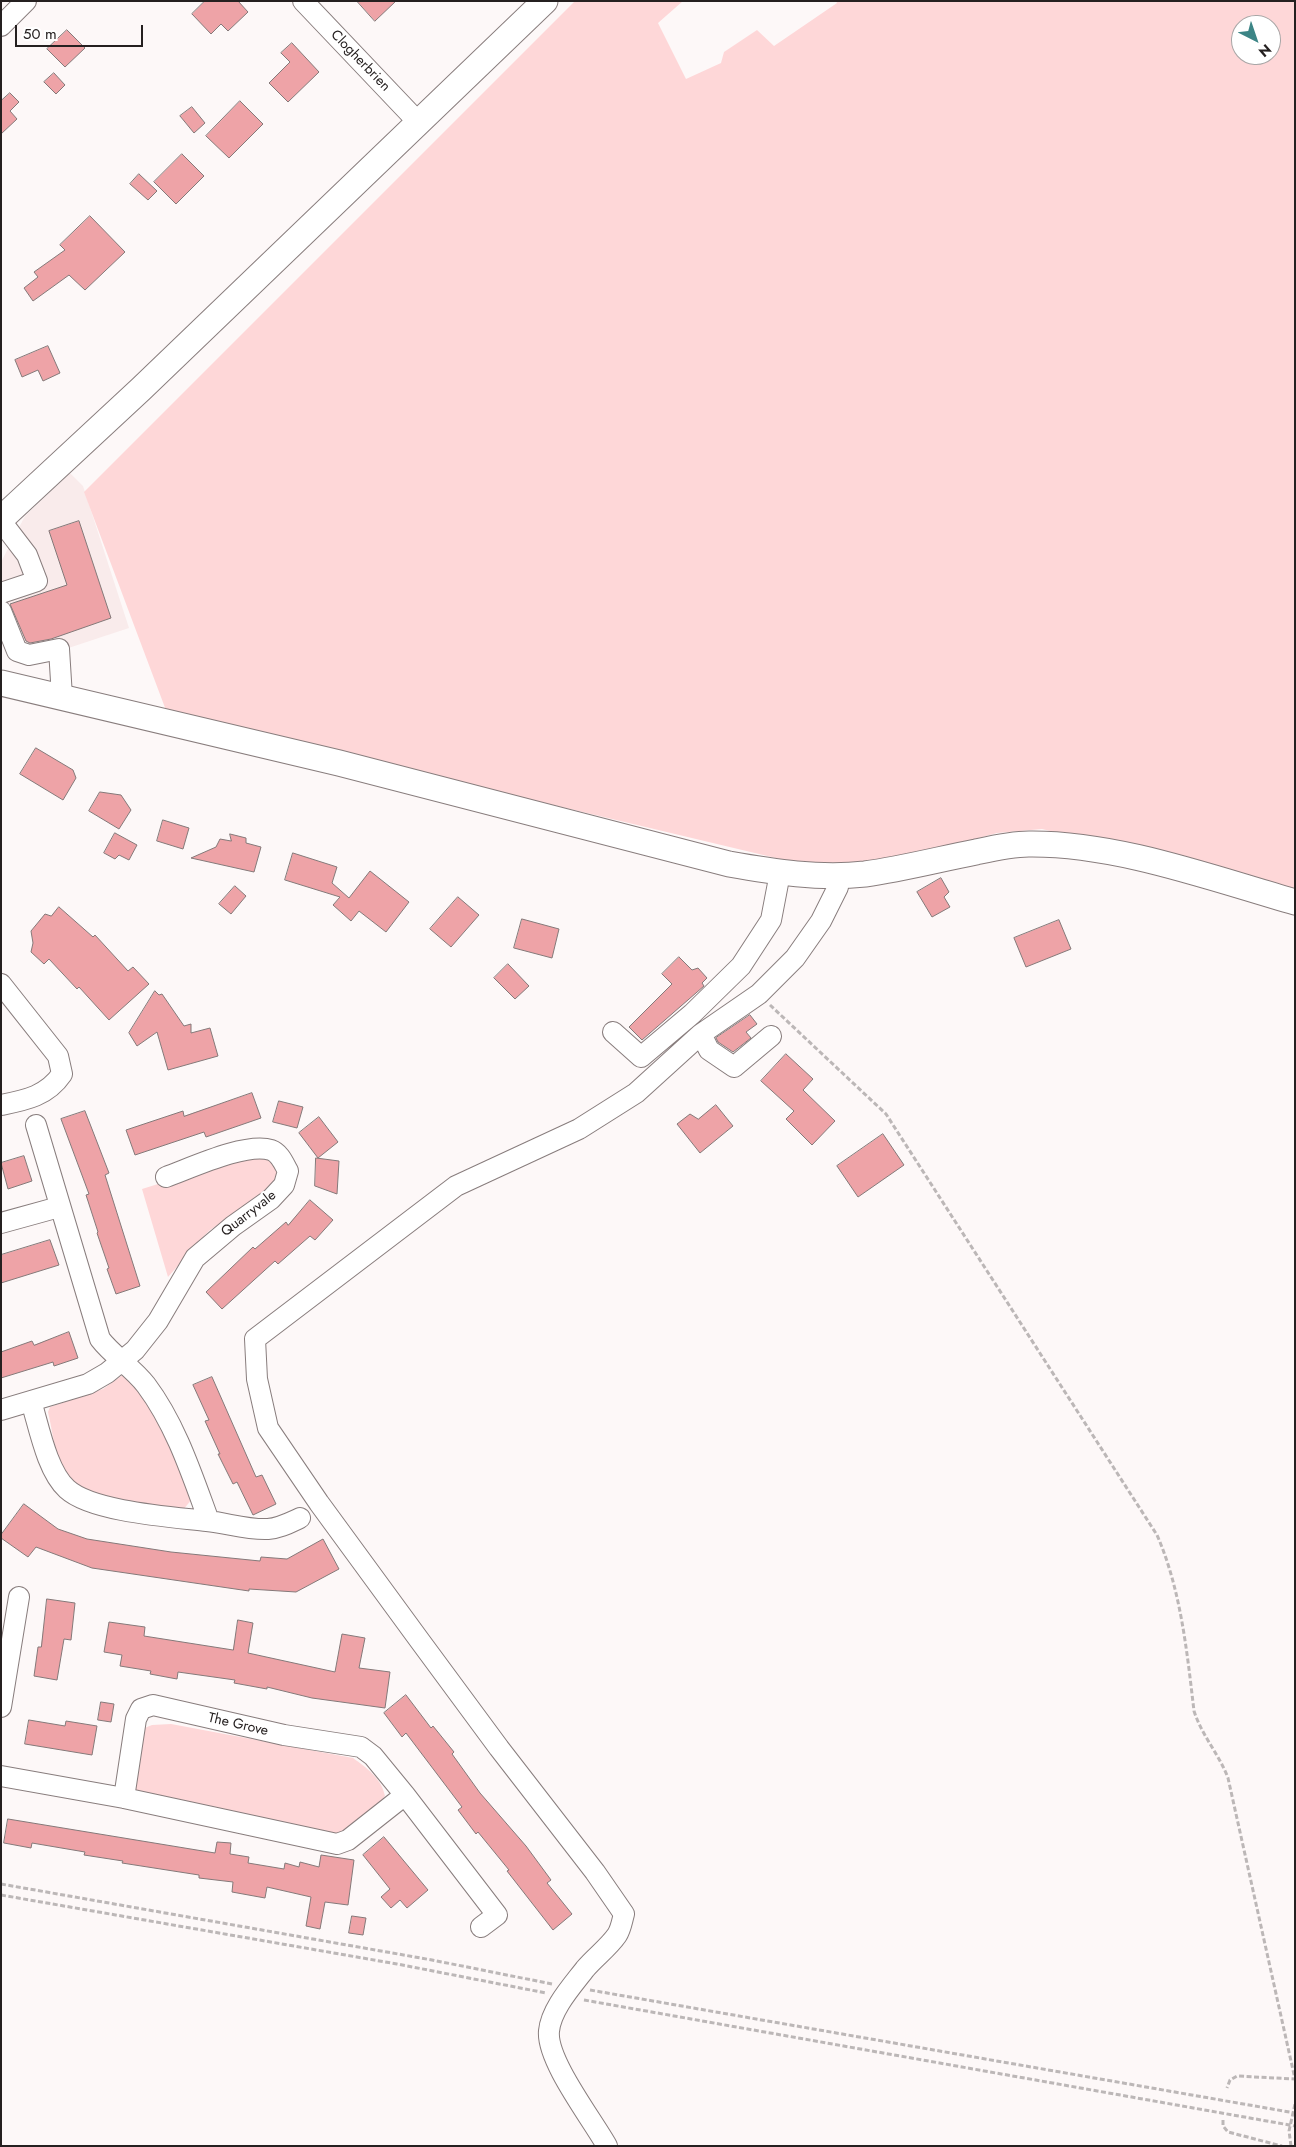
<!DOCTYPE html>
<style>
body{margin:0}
#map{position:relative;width:1296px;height:2147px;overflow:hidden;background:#fdf8f8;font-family:Jost,sans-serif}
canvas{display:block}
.frame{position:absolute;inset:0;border:2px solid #252020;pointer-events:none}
.north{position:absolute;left:1231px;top:15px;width:50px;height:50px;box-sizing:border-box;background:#fff;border:1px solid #a8a6a6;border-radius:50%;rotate:139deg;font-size:14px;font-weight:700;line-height:20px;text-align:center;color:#252020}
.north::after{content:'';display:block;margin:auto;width:18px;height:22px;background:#3c8586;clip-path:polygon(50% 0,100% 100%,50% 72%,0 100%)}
.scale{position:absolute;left:15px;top:25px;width:128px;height:22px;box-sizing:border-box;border:2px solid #252020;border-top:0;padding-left:6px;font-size:15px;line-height:18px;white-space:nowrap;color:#252020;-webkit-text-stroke:4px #fff;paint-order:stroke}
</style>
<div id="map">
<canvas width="1296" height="2147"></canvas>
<div class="frame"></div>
<div class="north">N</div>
<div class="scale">50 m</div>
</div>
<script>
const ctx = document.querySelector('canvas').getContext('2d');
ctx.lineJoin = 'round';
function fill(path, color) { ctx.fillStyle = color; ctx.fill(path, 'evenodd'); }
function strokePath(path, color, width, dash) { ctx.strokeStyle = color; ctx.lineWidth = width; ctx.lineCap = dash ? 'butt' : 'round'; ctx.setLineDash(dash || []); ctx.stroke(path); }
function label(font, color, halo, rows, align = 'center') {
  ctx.font = font + ' Jost,sans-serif'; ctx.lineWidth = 4; ctx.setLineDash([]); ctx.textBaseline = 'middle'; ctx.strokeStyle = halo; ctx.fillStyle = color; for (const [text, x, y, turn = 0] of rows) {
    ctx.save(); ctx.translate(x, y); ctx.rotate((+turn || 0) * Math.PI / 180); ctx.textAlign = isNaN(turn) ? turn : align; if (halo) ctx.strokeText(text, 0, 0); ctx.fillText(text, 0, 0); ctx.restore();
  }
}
const built = new Path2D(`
 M70,473l13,13 46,142 -109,36 -19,-56v-46l24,-46z`);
const green = new Path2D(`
 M575,1h108l-25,22 28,56 35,-16 3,-11 33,-22 17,16 63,-43 -1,-2h459v889l-253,-61 -45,4 -125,34 -71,-3 -634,-151 -83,-221zM1241,25h30v30h-30z
 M251,1155c11,0 19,2 26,12 14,22 -55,53 -68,64 -15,14 -27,31 -41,46l-26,-88z
 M124,1374l34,37 34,88 -9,11 -10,3c-24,-6 -96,-16 -108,-37 -10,-19 -12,-43 -17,-64l2,-5 53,-18z
 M171,1724l182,34c14,10 29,21 32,38l-9,12 -33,26 -16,3 -194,-46 9,-62 10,-4z`);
const building = new Path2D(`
 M205,1h33l10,11 -20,19 -7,-7 -10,10 -19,-20z
 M357,1h39l-21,20z
 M67,30l18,18 -20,19 -18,-18z
 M292,43l27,29 -31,30 -19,-19 21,-21 -9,-9z
 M54,73l11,12 -9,9 -12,-12z
 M10,93l9,9 -9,9 7,8 -16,15v-33z
 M240,101l23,23 -34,34 -23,-22z
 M192,107l13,16 -11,10 -14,-17z
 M182,154l22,22 -28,28 -22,-22z
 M139,174l18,17 -9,9 -18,-16z
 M90,216l35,36 -40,38 -16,-15 -36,26 -9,-13 14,-11 -4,-5 31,-22 -5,-5z
 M48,346l12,27 -17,8 -5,-11 -16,7 -7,-17z
 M79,521l32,97 -60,21 -21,4 -4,-2 -16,-37 57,-19 -18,-54z
 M36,748l37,22 3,8 -13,22 -43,-26z
 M100,792l21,3 10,15 -12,19 -30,-18z
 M163,820l26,8 -6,21 -26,-8z
 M115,833l22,12 -8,15 -10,-5 -4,4 -11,-6z
 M230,834l16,4v5l15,4 -7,25 -63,-14 25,-11 4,-8 11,2z
 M293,853l44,14 -5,16 17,15 21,-27 39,31 -23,30 -27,-21 -8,10 -18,-16 7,-8 -55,-17z
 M941,878l8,14 -5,5 6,10 -18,10 -15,-25z
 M235,886l11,10 -15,18 -12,-10z
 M458,897l21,18 -28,32 -21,-18z
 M59,907l34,30 2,-2 33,36 5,-4 16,17 -40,36 -30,-33 -2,2 -28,-30 -5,5 -13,-12 2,-9 -2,-12 14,-17 6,2z
 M522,919l37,10 -7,29 -38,-10z
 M1059,920l12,29 -45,18 -12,-29z
 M679,957l13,13 6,-2 9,10 -5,5 2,3 -62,54 -13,-13 43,-43 -10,-10z
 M508,964l21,22 -14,13 -21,-21z
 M155,991l4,4 3,-1 22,32 7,-2v9l19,-5 8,28 -50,14 -11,-38 -20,14 -8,-13z
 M750,1015l7,9 -11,8 5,6 -18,14 -15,-10 -2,-4z
 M786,1054l27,25 -10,11 32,31 -23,24 -26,-26 8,-8 -33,-30z
 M252,1093l9,25 -55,19 -2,-5 -69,23 -9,-25 57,-19 1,5z
 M279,1101l24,6 -6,21 -24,-6z
 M716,1105l17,21 -33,27 -23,-29 13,-10 8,5z
 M85,1111l24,62 -4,2 35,111 -24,8 -9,-25 2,-1 -12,-35 1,-1 -12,-37 3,-1 -28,-75z
 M319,1117l19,25 -20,16 -19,-25z
 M883,1134l21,31 -46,32 -21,-31z
 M24,1156l8,25 -24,8 -7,-26z
 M316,1158l23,3 -2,33 -22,-8z
 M310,1200l23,20 -18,20 -5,-4 -32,28 -3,-3 -53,48 -16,-17 47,-45 2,2 31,-27 2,3z
 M50,1240l9,25 -58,18v-28z
 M69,1332l9,26 -24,8 -1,-4 -52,16v-26l31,-11 2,4z
 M212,1377l44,100 6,-2 14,29 -23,11 -16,-33 -4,2 -15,-30h2l-15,-33 4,-1 -16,-35z
 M24,1504l34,25 29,10 84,13 89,9 1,-4 26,2 36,-20 16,30 -43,23 -47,-3v2l-157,-23 -56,-21 -8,10 -27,-19v-3z
 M47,1599l28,4 -4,37 -7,-1 -7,41 -23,-4 4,-29h3z
 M238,1620l15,3 -5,30 87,19 7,-38 23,4 -6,30 31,4 -5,36 -73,-10 -45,-11v2l-33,-6 1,-3 -57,-8 -1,7 -27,-5 1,-3 -31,-5 2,-11 -18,-3 5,-30 36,5 -1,9 89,14z
 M406,1695l25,33 2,-2 21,26 -2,2 28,39 46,53 25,34 -4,3 25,31 -19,16 -46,-59 2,-1 -31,-38 -2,2 -18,-24 4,-3 -56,-74 -4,4 -18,-24z
 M101,1702l13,2 -3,18 -13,-2z
 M29,1720l36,6 1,-5 31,5 -5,29 -67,-11z
 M8,1819l207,34 2,-11 14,1 -1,11 19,3 -1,6 36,6 1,-6 14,4 1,-5 19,5 2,-12 33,5 -6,45 -23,-3 -5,27 -14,-3 5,-29 -44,-10 -2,11 -33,-6 1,-10 -34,-4v-3l-77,-12 1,-2 -39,-6 1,-3 -53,-9 -1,5 -27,-5z
 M384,1837l44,53 -21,18 -7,-8 -9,8 -10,-11 9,-8 -27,-34z
 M352,1916l14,2 -3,17 -14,-2z`);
const path = new Path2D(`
 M770,1005l116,109 271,421c24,55 30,117 37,176 8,25 25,43 34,67l67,301 -58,-3 -7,4 -3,8
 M1,1884l431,76 120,24
 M1,1895l396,69 149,29
 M590,1990l705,123
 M584,2000l711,126
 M1223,2120v6l5,6 54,14
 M1291,2146l-2,-15 6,-27`);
const minor = new Path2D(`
 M303,1l115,121
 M1,26l25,-25
 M1,521l26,34 10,26 -36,12
 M1,611l16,40 12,4 30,-6 3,48
 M1,984l57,72 4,18c-15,22 -36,26 -61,31
 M613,1032l28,25 51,-43 49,-48 30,-46 9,-47
 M701,1034l8,16 25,17 37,-31
 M36,1125l64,214c13,17 32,28 46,46 30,40 46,90 63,136
 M1,1223l58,-16
 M31,1401c8,26 16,70 36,88 25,23 106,28 140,32 20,2 40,9 61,8 12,-1 21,-6 32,-11
 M1,1410l87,-26 19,-11 28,-23 23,-29 37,-63 38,-32 38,-27 13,-14 4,-14c-4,-7 -8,-18 -17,-21 -25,-8 -80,18 -105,27
 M1,1707l18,-110
 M1,1776l123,22 213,46 11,-4 57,-45
 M124,1798l12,-79 5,-10 12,-4 131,30 77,12 12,9 32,39 92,120 -16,12
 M607,2146c-15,-27 -61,-86 -58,-115 2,-22 23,-45 36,-62 10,-12 23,-21 32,-34 4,-6 5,-14 7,-21l-29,-42 -96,-124 -79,-107 -101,-138 -51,-75 -11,-49 -2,-40 201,-153 123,-57 57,-36 65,-59 58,-40 36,-36 26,-37 17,-34 -1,-12`);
const major = new Path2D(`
 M1,519l140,-130 404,-388
 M1,683l338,80 390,101c45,8 90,15 136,10 37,-5 75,-15 111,-22 18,-4 35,-8 53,-8 87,-1 182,34 266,58`);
const streetNames = [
 ["Clogherbrien",360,61,46],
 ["Quarryvale",249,1214,-38],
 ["The Grove",238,1725,13]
];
fill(built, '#f9ebeb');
fill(green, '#fed7d8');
fill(building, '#eea3a7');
strokePath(building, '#847979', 1);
strokePath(minor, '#887d7d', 22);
strokePath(major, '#887d7d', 27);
strokePath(path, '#bcb7b7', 3, [5, 2.5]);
strokePath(minor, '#fff', 20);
strokePath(major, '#fff', 25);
label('14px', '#252020', '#fff', streetNames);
</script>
